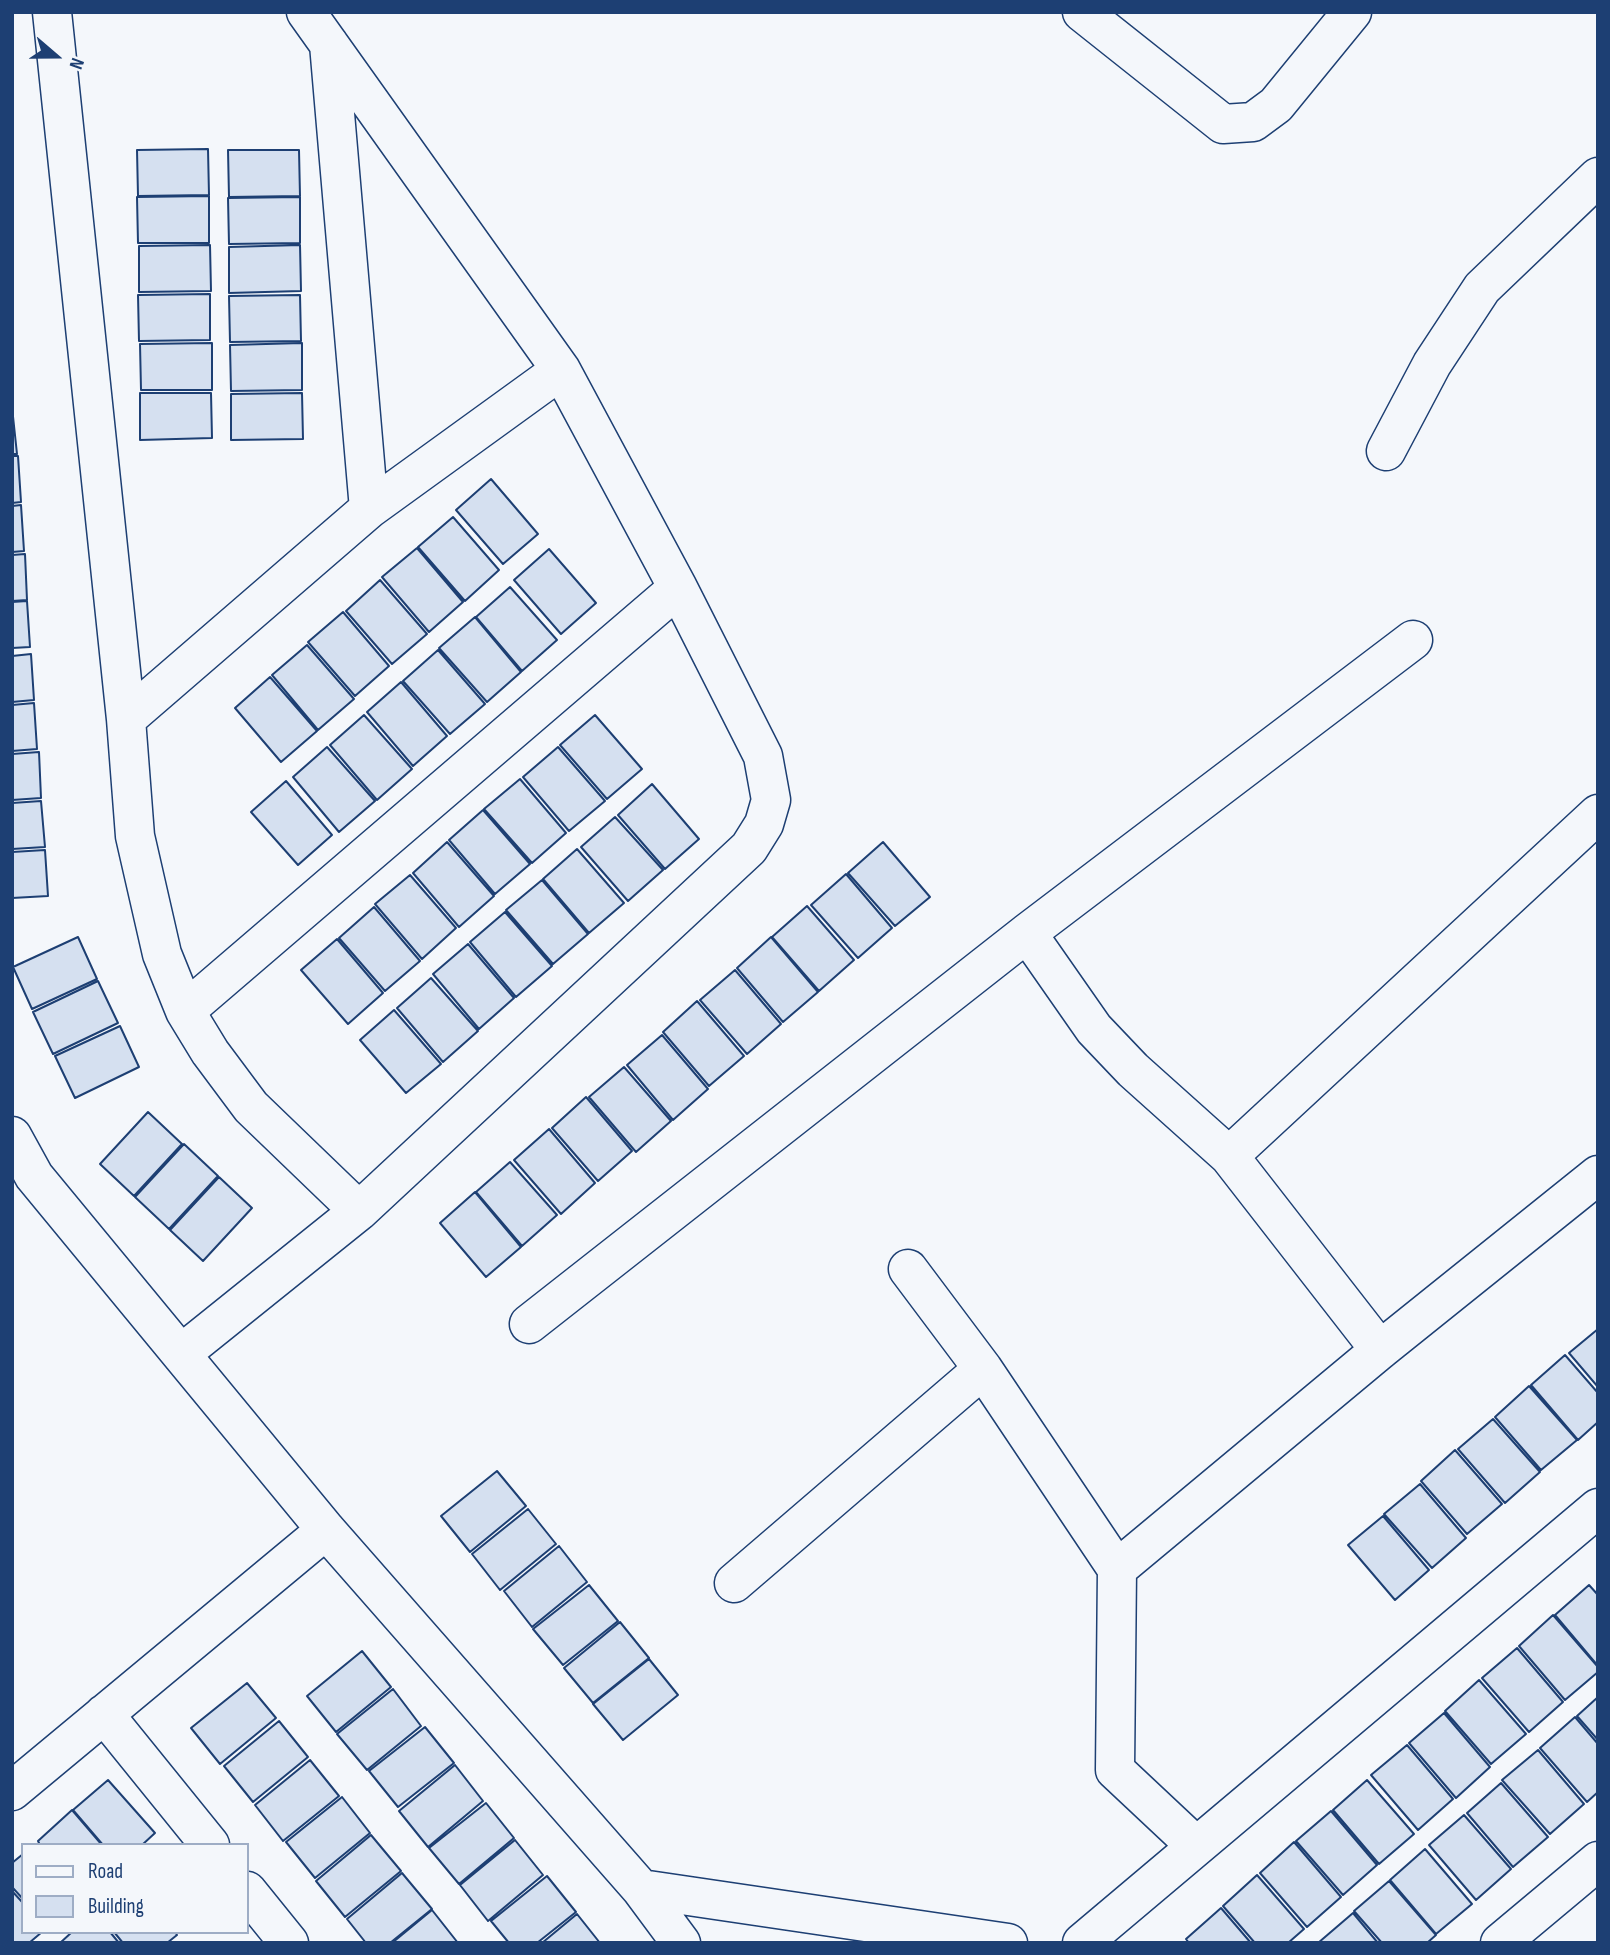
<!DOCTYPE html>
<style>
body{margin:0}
#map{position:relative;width:1610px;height:1955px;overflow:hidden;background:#f4f7fb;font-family:"Sofia Sans Condensed",sans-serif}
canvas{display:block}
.frame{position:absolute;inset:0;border:14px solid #1d3f73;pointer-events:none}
.legend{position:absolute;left:21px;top:1843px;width:228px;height:91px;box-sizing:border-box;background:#f4f7fb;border:2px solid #9eadc5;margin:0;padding:9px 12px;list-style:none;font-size:21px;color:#1d3f73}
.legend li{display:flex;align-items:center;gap:14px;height:35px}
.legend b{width:35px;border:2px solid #9eadc5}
.north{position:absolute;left:21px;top:21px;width:70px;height:70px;-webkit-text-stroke:5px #f4f7fb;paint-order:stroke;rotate:110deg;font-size:19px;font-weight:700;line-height:28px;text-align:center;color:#1d3f73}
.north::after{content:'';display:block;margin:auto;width:24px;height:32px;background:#1d3f73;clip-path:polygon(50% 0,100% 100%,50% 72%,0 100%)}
</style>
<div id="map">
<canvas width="1610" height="1955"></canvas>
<div class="frame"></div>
<ul class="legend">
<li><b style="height:9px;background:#f4f7fb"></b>Road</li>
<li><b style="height:19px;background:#d5e0f0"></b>Building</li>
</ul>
<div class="north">N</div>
</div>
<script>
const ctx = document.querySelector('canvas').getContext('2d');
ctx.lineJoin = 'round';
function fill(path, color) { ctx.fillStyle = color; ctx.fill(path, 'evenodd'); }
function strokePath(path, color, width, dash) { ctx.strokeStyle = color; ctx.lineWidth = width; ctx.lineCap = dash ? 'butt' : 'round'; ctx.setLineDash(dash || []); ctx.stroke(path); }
const building = new Path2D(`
 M208,149l1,46 -71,1 -1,-46z
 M228,150h71l1,46 -71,1z
 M209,196v47h-71l-1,-46z
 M300,197v46l-71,1 -1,-46z
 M210,245l1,46 -72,1v-46z
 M300,245l1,46 -72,2v-46z
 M210,294v46l-71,1 -1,-46z
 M300,295l1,46 -71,1 -1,-46z
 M212,343v47h-71l-1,-46z
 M302,343v47l-71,1 -1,-46z
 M140,393h71l1,45 -72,2z
 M302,393l1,46 -72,1v-46z
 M12,407l5,47h-5z
 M12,456h6l3,46 -9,1z
 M491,479l47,55 -35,30 -47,-54z
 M21,505l3,46 -12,1v-46z
 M453,517l46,53 -34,31 -47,-54z
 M417,548l46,54 -34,30 -47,-55z
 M549,549l47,54 -35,31 -47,-54z
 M25,554l2,46 -15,1v-46z
 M380,580l47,54 -35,30 -46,-53z
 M510,587l47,53 -35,31 -46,-54z
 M27,601l3,46 -18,1v-46z
 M343,612l46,54 -34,30 -47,-54z
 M475,617l46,55 -34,30 -48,-54z
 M307,645l47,54 -36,31 -46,-55z
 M438,650l47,54 -35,30 -47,-53z
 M31,654l3,46 -22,2v-46z
 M270,677l47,54 -36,31 -46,-54z
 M401,682l46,54 -34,30 -46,-54z
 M34,703l3,46 -25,2v-46z
 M364,715l48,54 -35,31 -47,-55z
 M595,715l47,54 -35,30 -47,-54z
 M327,747l48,54 -36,31 -46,-55z
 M558,747l47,54 -36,30 -46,-54z
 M39,752l2,46 -29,2v-46z
 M520,779l46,54 -34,30 -48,-54z
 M286,781l46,54 -34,30 -47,-53z
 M652,784l47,55 -34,30 -47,-54z
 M41,801l4,46 -33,2v-46z
 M483,810l47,54 -35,30 -46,-54z
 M615,817l48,53 -35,31 -47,-54z
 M447,842l47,54 -35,31 -46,-54z
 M883,842l47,55 -35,29 -47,-53z
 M577,849l47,54 -35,30 -46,-54z
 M45,850l3,46 -36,2v-46z
 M846,874l46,54 -34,30 -47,-53z
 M410,875l46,53 -34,31 -47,-55z
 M542,880l46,54 -35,30 -47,-54z
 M807,906l47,54 -35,31 -47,-54z
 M374,907l46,54 -35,30 -46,-53z
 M505,912l47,54 -36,31 -46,-55z
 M78,937l19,42 -65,30 -19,-42z
 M771,937l47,55 -35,30 -46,-54z
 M337,939l46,54 -35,31 -47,-54z
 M468,944l46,54 -35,31 -46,-55z
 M735,970l46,54 -34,30 -47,-54z
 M431,978l47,53 -35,31 -46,-54z
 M98,981l20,42 -65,31 -20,-42z
 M697,1001l47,55 -35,30 -46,-54z
 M394,1010l47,54 -35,29 -46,-53z
 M120,1026l19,41 -64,31 -20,-42z
 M662,1035l46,54 -35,31 -46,-55z
 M624,1067l47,54 -35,31 -47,-55z
 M586,1097l46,54 -34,30 -46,-53z
 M148,1112l34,32 -48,52 -34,-32z
 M549,1129l46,54 -34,31 -47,-54z
 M184,1144l34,32 -49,53 -34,-32z
 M510,1162l47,53 -35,31 -46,-54z
 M219,1177l33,31 -49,53 -33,-31z
 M475,1192l46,55 -35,30 -46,-54z
 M1598,1329v58l-29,-34z
 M1565,1355l33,38v29l-20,18 -47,-55z
 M1529,1386l48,54 -36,30 -46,-53z
 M1493,1419l47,53 -35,31 -47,-54z
 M1455,1450l47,54 -35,30 -46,-53z
 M497,1471l29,35 -56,46 -29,-36z
 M1420,1484l46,54 -34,30 -48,-54z
 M528,1509l28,35 -56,46 -28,-36z
 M1383,1516l46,54 -34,30 -47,-55z
 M559,1546l28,36 -55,45 -28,-36z
 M589,1585l29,36 -55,44 -30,-36z
 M1589,1585l9,10v71l-43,-51z
 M1553,1615l45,52v5l-33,28 -46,-54z
 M620,1622l29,36 -56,45 -29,-35z
 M1517,1648l46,54 -34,30 -47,-54z
 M362,1651l29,36 -55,45 -29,-36z
 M649,1659l29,36 -55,45 -30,-36z
 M1479,1680l47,54 -35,30 -46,-53z
 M247,1683l29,35 -56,46 -29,-36z
 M393,1689l28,37 -54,44 -30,-36z
 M1598,1697v43l-21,-24z
 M1444,1713l46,54 -34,31 -47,-55z
 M1575,1717l23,27v48l-11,10 -47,-54z
 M279,1721l29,36 -55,45 -29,-36z
 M425,1727l29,36 -56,44 -29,-36z
 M1407,1745l46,54 -35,31 -47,-55z
 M1538,1750l46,54 -34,30 -48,-54z
 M310,1760l29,36 -56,45 -28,-36z
 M455,1765l28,36 -55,46 -29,-36z
 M108,1780l47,53 -13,12h-39l-30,-35z
 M1367,1780l47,54 -35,30 -46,-54z
 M1501,1783l47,54 -35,30 -46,-54z
 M342,1797l28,36 -55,45 -29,-36z
 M486,1803l28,35 -55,46 -30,-36z
 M72,1810l30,35h-62l-2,-4z
 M1331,1811l46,54 -34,30 -47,-54z
 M1464,1815l47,54 -35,31 -47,-55z
 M371,1835l30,36 -56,46 -29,-36z
 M515,1840l28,35 -55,46 -28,-36z
 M1294,1842l47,55 -34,30 -47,-54z
 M1425,1849l47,55 -36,30 -46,-54z
 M23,1854v45l-11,-12v-24z
 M402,1873l30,36 -42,34h-24l-19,-24z
 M1257,1875l47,54 -16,14h-33l-32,-37z
 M547,1876l29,36 -39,31h-28l-18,-22z
 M1389,1881l47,54 -9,8h-45l-28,-32z
 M12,1891l11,12v29h19l-13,11h-17z
 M1221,1908l30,35h-62l-3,-4z
 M432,1910l26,33h-66z
 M1353,1913l25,30h-60z
 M577,1914l23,29h-58z
 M72,1932h38l9,11h-59z
 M114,1932h61l2,3 -10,8h-44z`);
const minor = new Path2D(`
 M52,12l74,707 9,117 27,118 23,57 25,41 41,55 108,104
 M1082,12l141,112 30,-2 23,-17 76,-93
 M329,44l40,465
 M1386,451l46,-87 50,-76 116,-111
 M126,719l243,-210 192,-139
 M1027,933l386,-293
 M185,1011l493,-423
 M12,1136l22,40 292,354 315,359 40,54
 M1229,1156l369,-342
 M908,1269l75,100
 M529,1324l498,-391 67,96 39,41 96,86 151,194
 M181,1354l178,-143 390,-363 15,-24 7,-24 -8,-44 -85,-168 -117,-218 -255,-358
 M734,1583l249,-214 134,200
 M104,1714l106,131
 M12,1791l314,-261
 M1196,1846l-81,-76 2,-201 263,-219 218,-175
 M641,1889l367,54
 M247,1891l42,52
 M1082,1943l516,-435
 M1500,1943l98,-82`);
fill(building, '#d5e0f0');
strokePath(building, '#1d3f73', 2);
strokePath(minor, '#1d3f73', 41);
strokePath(minor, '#f4f7fb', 38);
</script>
